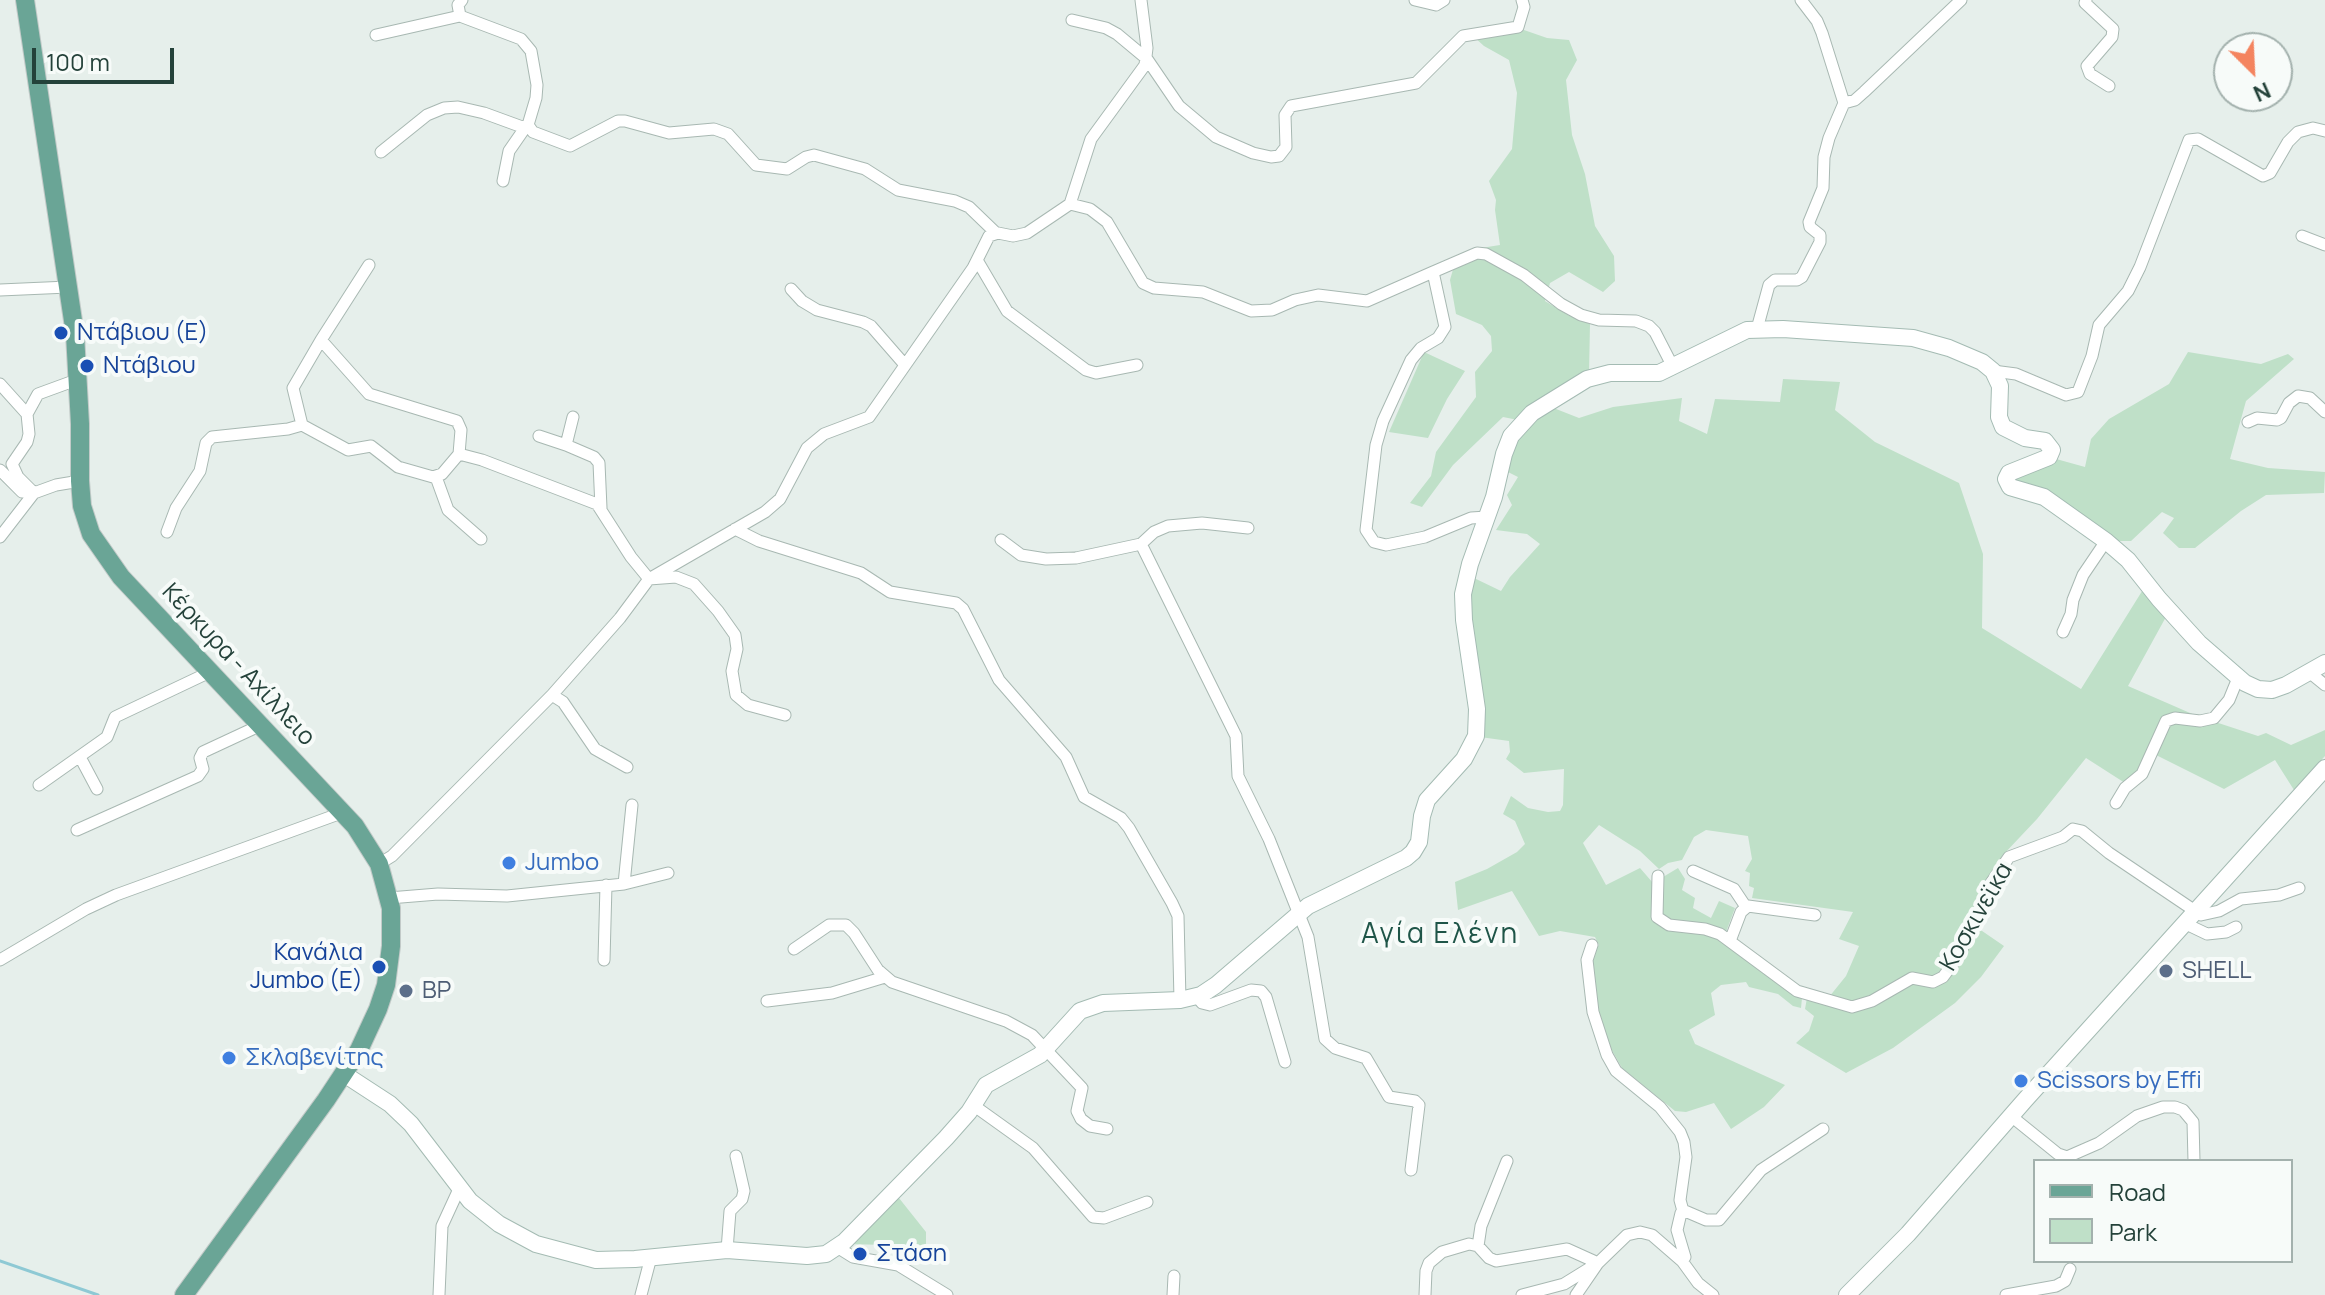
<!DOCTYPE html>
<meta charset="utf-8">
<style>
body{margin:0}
#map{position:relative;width:2325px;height:1295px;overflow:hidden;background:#e6efeb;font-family:Manrope,sans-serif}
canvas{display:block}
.legend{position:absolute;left:2033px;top:1159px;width:260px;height:104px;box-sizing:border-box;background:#f7fbf9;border:2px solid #a3b1ad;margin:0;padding:10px 14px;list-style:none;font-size:24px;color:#24423a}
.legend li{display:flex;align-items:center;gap:16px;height:40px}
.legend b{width:40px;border:2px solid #a3b1ad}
.north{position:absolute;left:2213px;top:32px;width:80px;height:80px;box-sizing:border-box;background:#f7fbf9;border:2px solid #a3b1ad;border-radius:50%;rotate:156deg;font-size:22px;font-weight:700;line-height:32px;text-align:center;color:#24423a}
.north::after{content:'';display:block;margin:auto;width:28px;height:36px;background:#f4845f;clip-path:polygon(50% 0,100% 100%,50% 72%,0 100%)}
.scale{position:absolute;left:32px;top:48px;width:142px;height:36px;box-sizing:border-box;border:4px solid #24423a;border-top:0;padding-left:10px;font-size:24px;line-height:28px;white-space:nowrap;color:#24423a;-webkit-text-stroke:6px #f7fbf9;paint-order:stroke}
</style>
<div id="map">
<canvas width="2325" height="1295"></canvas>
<ul class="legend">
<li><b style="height:10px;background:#6aa596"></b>Road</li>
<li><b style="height:22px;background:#bfe0c8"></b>Park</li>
</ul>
<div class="north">N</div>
<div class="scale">100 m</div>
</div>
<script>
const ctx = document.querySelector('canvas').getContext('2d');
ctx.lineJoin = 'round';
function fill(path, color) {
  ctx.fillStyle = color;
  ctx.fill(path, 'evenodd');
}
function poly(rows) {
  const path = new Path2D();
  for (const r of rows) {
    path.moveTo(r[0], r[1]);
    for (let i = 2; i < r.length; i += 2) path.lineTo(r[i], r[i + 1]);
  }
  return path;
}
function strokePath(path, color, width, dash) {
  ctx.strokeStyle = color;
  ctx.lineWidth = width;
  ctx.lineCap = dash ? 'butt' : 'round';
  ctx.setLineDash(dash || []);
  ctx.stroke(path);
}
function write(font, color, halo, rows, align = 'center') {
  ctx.font = font + ' Manrope,sans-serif';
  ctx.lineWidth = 8;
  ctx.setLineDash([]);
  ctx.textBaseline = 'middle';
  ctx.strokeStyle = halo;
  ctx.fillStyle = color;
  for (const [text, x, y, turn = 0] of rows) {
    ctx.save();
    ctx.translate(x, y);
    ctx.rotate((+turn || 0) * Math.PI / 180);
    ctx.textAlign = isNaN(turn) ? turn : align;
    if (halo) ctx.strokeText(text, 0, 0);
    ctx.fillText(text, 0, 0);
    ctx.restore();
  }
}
const green = poly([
 [1524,30,1547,38,1569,40,1577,60,1566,80,1572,135,1585,174,1595,226,1614,256,1615,281,1603,292,1569,272,1550,283,1545,301,1568,315,1590,324,1589,374,1518,420,1503,417,1453,465,1422,507,1410,503,1431,476,1436,452,1476,397,1475,372,1492,351,1491,336,1482,325,1456,314,1450,280,1454,266,1481,248,1500,245,1495,210,1496,200,1489,181,1512,149,1517,93,1509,60,1484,46,1473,36],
 [1424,352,1465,371,1447,399,1428,438,1389,432],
 [2188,352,2261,364,2288,354,2294,359,2246,401,2230,459,2268,468,2325,472,2324,493,2266,495,2241,511,2195,548,2179,548,2163,533,2174,518,2162,512,2131,541,2106,541,2007,476,2049,457,2085,467,2091,439,2109,419,2169,384],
 [1783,379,1840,382,1835,410,1875,442,1959,483,1983,554,1982,628,2081,689,2144,588,2167,615,2128,686,2197,716,2258,736,2266,733,2291,745,2325,730,2325,756,2294,790,2275,760,2224,789,2148,751,2139,773,2125,783,2086,758,2037,819,2003,855,1969,922,2004,946,1981,977,1955,1003,1893,1048,1846,1073,1796,1043,1809,1031,1814,1016,1805,1009,1807,998,1825,1002,1846,976,1859,946,1839,939,1853,912,1752,898,1754,888,1749,886,1750,873,1745,871,1752,859,1748,836,1706,830,1694,837,1682,860,1668,863,1659,869,1640,851,1599,825,1583,843,1606,885,1640,868,1653,883,1678,868,1685,879,1682,890,1695,898,1693,908,1711,918,1719,901,1735,908,1723,940,1802,998,1801,1008,1793,1006,1778,994,1749,987,1746,982,1721,985,1711,993,1715,1015,1689,1030,1695,1044,1785,1085,1764,1107,1731,1129,1714,1103,1686,1112,1675,1111,1622,1068,1602,1033,1590,954,1599,945,1595,937,1560,931,1539,936,1512,891,1458,910,1455,882,1487,869,1517,852,1525,844,1515,821,1503,814,1511,796,1528,808,1548,812,1560,811,1563,805,1564,769,1524,773,1506,759,1510,752,1509,741,1480,737,1470,597,1474,578,1501,591,1510,577,1540,544,1527,534,1496,530,1512,505,1507,495,1518,477,1506,471,1518,434,1551,407,1579,418,1613,407,1682,398,1679,421,1707,434,1715,399,1780,402],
 [895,1193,926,1232,926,1246,848,1244]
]);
const stream = poly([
 [0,1261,98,1295]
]);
const street = poly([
 [462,0,458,5,460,16,521,39,531,51,537,85,536,98,528,125,533,132,570,146,618,121,625,121,669,133,714,129,728,134,756,165,787,169,806,157,814,155,865,169,898,190,955,201,969,207,996,233],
 [1415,0,1436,5,1444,0],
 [2086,0,2085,3,2113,29,2112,37,2087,66,2090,74,2109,86],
 [1072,20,1106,28,1117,34,1147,59,1179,106,1216,137,1253,153,1271,157,1279,156,1286,147,1285,115,1291,106,1416,83,1463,36,1518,27,1524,7,1522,0],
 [376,35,460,16],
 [1844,103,1855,100,1864,92,1961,0],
 [381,152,427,115,444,108,458,107,484,113,525,128],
 [503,181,509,151,527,125],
 [1070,204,1090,209,1107,222,1143,283,1154,288,1203,292,1251,311,1272,310,1295,300,1318,295,1367,301,1433,272,1445,327,1438,338,1421,348,1411,360,1383,421,1376,445,1366,530,1374,542,1386,545,1425,537,1471,518,1487,517],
 [2302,236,2325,245],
 [977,260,1007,311,1086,370,1096,373,1137,365],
 [1433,272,1477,253,1486,254,1524,275,1561,304,1581,315,1599,320,1636,321,1649,326,1655,332,1673,367],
 [791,289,802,301,817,310,863,322,871,326,905,365],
 [0,290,68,287],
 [1757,329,1769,285,1775,280,1797,280,1802,277,1820,242,1820,235,1810,227,1809,222,1823,188,1824,157,1829,138,1844,103,1822,33,1817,21,1801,0],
 [321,340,369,265],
 [1993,371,2016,374,2066,395,2078,392,2092,356,2099,325,2128,291,2140,267,2189,140,2198,139,2263,176,2270,173,2288,142,2298,132,2313,128,2325,131],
 [0,384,27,414,29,434,27,442,12,464,18,477,34,493],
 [27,414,38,394,79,379],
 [573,417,566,445,594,457,599,463,601,508],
 [2248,422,2257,418,2277,420,2281,418,2289,403,2298,396,2310,398,2325,412],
 [302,425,293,388,321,340,369,394,457,421,461,430,459,454],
 [539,436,566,445],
 [0,470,22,492],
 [436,477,448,510,481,539],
 [1248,528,1202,523,1168,526,1154,532,1141,544,1236,736,1238,776,1269,839,1308,937,1325,1039,1335,1048,1366,1058,1389,1097,1415,1101,1419,1105,1411,1170],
 [735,529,759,541,861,573,890,592,956,603,963,609,999,680,1066,757,1084,797,1121,818,1129,828,1172,903,1178,916,1180,1000],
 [167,532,176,508,200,471,206,443,212,437,288,429,302,425,348,450,371,446,398,467,433,477,442,474,459,454,482,460,597,504,631,557,649,579,676,577,694,584,718,611,735,635,737,649,732,671,736,695,748,705,785,715],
 [0,537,34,493,56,485,80,481],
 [1001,540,1021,555,1046,559,1076,558,1141,544],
 [2063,632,2071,614,2073,600,2083,575,2106,541],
 [2309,672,2325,685],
 [552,695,563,702,595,749,627,767],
 [80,757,97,789],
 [39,785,107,737,115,717,212,671],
 [2116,803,2125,788,2142,774,2166,721,2175,718,2200,721,2214,718,2229,700,2238,678],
 [77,830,198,776,203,769,200,758,203,752,261,725],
 [379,864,392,856,552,695,620,618,649,579,765,512,780,499,807,448,824,434,869,417,973,268,989,236,998,233,1013,236,1027,233,1070,204,1091,139,1145,65,1147,48,1141,0],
 [1693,871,1734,889,1746,907],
 [1658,876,1657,917,1669,925,1705,929,1720,934,1797,991,1852,1007,1872,1001,1912,978,1933,982,1943,977,1960,954,1991,883,2009,857,2063,837,2073,829,2082,831,2109,853,2201,915,2219,911,2241,899,2279,895,2299,888],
 [624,884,632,805],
 [389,898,438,894,507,896,624,884,668,873],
 [2184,923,2207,934,2226,932,2236,927],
 [1730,941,1741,912,1748,906,1815,915],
 [1592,945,1587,960,1593,1012,1607,1055,1616,1071,1660,1107,1680,1132,1684,1142,1686,1157,1680,1200,1683,1211],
 [794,949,829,925,846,925,854,933,878,970,892,982,1006,1021,1032,1035,1082,1088,1077,1111,1081,1119,1090,1126,1107,1129],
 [0,960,86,909,116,895,344,812],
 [604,960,606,885],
 [1197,997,1202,1003,1210,1005,1251,990,1261,991,1266,997,1285,1062],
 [767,1001,832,993,885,977],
 [973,1105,1033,1148,1093,1217,1104,1218,1147,1202],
 [2011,1116,2058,1154,2067,1157,2099,1143,2137,1116,2163,1107,2175,1107,2183,1110,2193,1122,2194,1161],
 [1478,1246,1481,1226,1507,1161],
 [837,1247,853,1257,898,1265,947,1295],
 [727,1250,730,1211,742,1199,744,1191,736,1156],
 [1682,1261,1698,1283,1713,1295],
 [439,1295,442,1226,459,1189],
 [641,1295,651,1257],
 [1173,1295,1174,1276],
 [1425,1295,1426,1271,1429,1263,1442,1252,1469,1244,1478,1246,1489,1258,1496,1261,1567,1249,1598,1263,1627,1235,1640,1232,1652,1235,1682,1261,1685,1257,1677,1230,1681,1213,1685,1211,1706,1220,1719,1220,1761,1170,1823,1129],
 [1522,1295,1564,1284,1598,1263],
 [1576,1295,1598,1263],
 [2006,1295,2056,1286,2065,1281,2070,1269]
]);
const secondary = poly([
 [344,1074,390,1104,411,1124,470,1201,499,1224,536,1244,596,1260,635,1259,727,1250,807,1256,826,1254,844,1242,946,1138,969,1112,986,1085,1040,1055,1080,1011,1103,1003,1180,1000,1201,995,1216,985,1308,906,1406,858,1413,852,1419,842,1422,816,1427,800,1464,759,1476,736,1477,709,1464,620,1463,594,1470,564,1494,497,1504,454,1511,436,1532,413,1587,379,1610,373,1659,373,1747,330,1783,329,1913,338,1949,348,1982,362,1993,371,2000,386,1999,417,2003,427,2025,438,2045,441,2052,450,2049,457,2009,473,2006,479,2010,487,2044,497,2106,541,2128,560,2159,599,2199,643,2245,683,2258,689,2272,690,2286,685,2325,663],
 [1847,1295,1908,1234,2025,1100,2325,768]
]);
const primary = poly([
 [25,0,75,334,80,424,80,481,82,506,91,534,121,577,355,826,379,864,391,908,391,946,386,985,378,1009,359,1050,326,1100,184,1295]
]);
const markers = [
 [61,333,8,"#1a4fb4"],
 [87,366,8,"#1a4fb4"],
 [509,863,8,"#3f7fe0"],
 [379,967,8,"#1a4fb4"],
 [2166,971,8,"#5c6f8a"],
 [406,991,8,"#5c6f8a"],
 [229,1058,8,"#3f7fe0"],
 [2021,1081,8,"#3f7fe0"],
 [860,1254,8,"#1a4fb4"]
];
const transitNames = [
 ["Ντάβιου (E)",77,333],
 ["Ντάβιου",103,366],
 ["Κανάλια",363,953,"right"],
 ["Jumbo (E)",363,981,"right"],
 ["Στάση",876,1254]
];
const streetNames = [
 ["Κέρκυρα - Αχίλλειο",238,665,47],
 ["Κοσκινεϊκα",1977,917,-60]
];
const shopNames = [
 ["Jumbo",525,863],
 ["Σκλαβενίτης",245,1058],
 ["Scissors by Effi",2037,1081]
];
const serviceNames = [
 ["SHELL",2182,971],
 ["BP",422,991]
];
const quarterNames = [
 ["Αγία Ελένη",1440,935]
];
fill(green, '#bfe0c8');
strokePath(stream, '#8ec9d4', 3);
strokePath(street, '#a8b8b2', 13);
strokePath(secondary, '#a4bbb3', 18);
strokePath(primary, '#c2cac8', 20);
strokePath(street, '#fff', 11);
strokePath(secondary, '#fff', 16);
strokePath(primary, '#6aa596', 18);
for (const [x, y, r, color] of markers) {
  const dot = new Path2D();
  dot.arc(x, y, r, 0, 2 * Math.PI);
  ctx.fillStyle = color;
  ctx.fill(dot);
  strokePath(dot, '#f7fbf9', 3);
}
write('24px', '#164399', '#f7fbf9', transitNames, 'left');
write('24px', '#24423a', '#f7fbf9', streetNames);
write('24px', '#366cbe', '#f7fbf9', shopNames, 'left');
write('24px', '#4e5e75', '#f7fbf9', serviceNames, 'left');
ctx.letterSpacing = '2px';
write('28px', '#1f5548', '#f7fbf9', quarterNames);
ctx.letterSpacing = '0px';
</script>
